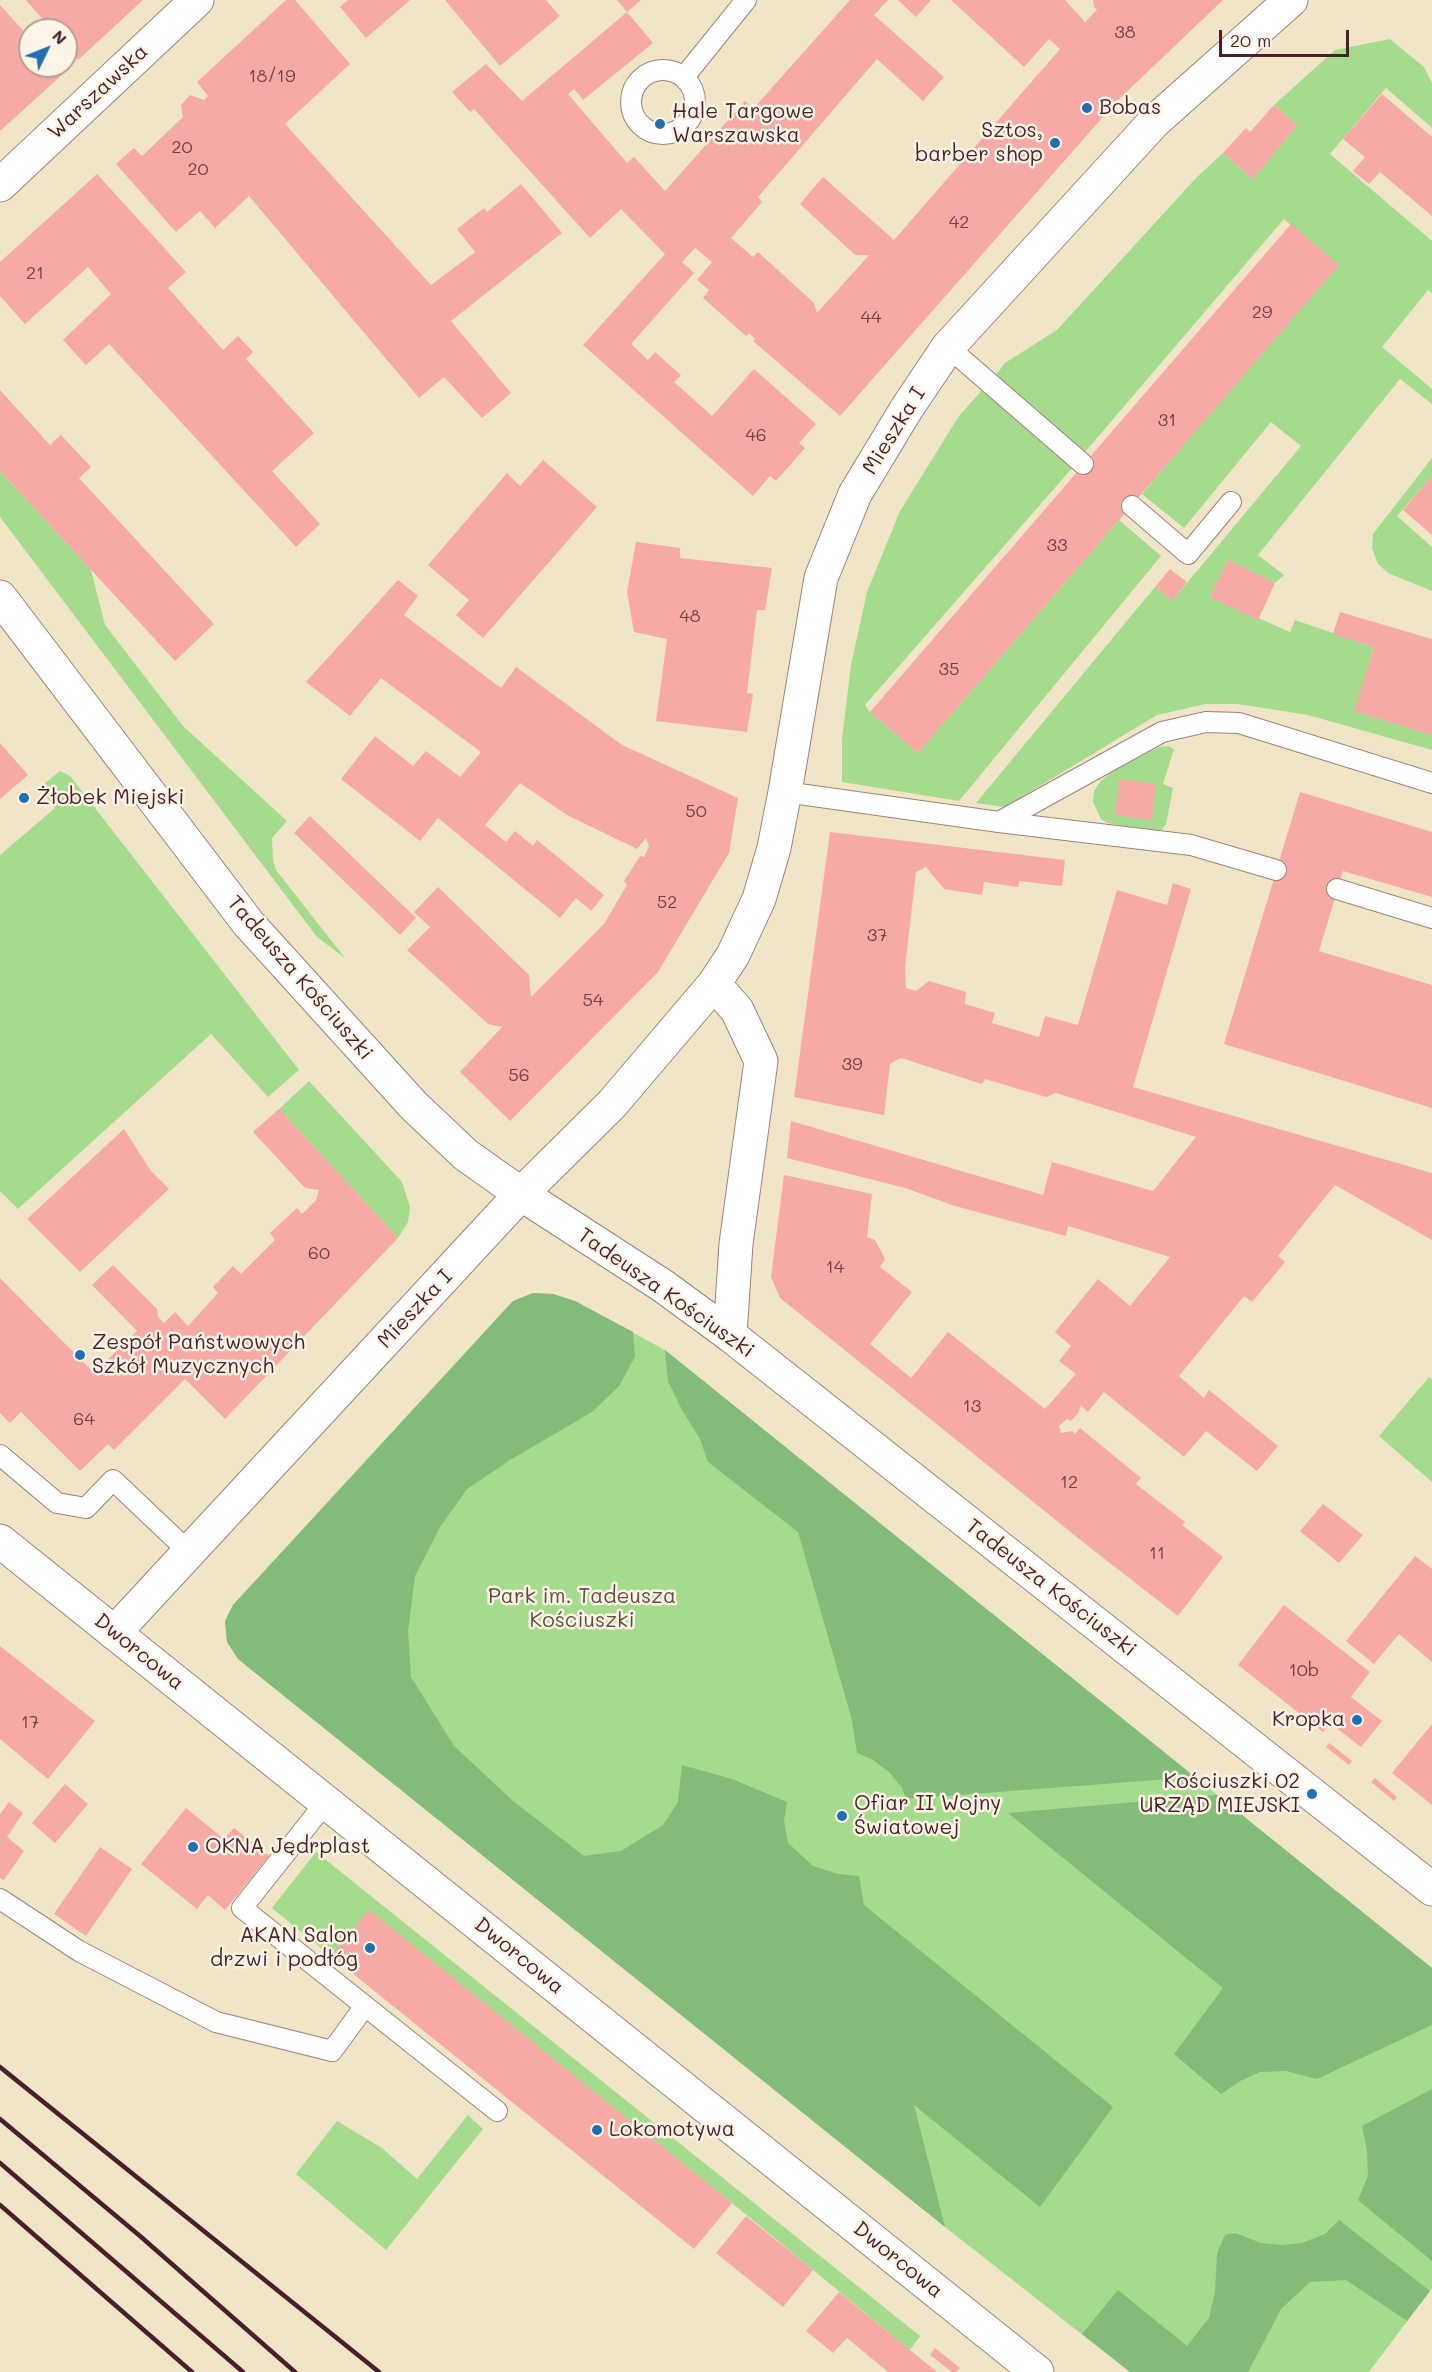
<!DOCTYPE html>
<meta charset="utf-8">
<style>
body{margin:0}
#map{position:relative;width:1432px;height:2372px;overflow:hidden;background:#f1e5c8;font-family:Mali,sans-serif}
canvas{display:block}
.north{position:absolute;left:18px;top:18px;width:60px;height:60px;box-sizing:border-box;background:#fcf5e5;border:2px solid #b59f9b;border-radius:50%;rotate:47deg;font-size:16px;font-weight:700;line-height:24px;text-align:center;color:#4a1f2b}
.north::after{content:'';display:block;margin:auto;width:21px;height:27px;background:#1f6fb2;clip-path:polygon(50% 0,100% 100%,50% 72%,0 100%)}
.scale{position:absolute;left:1219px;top:30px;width:130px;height:27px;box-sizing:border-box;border:3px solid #4a1f2b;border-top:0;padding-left:8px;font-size:18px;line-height:21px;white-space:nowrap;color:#4a1f2b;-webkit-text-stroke:4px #fcf5e5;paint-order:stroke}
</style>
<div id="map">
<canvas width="1432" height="2372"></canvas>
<div class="north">N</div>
<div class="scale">20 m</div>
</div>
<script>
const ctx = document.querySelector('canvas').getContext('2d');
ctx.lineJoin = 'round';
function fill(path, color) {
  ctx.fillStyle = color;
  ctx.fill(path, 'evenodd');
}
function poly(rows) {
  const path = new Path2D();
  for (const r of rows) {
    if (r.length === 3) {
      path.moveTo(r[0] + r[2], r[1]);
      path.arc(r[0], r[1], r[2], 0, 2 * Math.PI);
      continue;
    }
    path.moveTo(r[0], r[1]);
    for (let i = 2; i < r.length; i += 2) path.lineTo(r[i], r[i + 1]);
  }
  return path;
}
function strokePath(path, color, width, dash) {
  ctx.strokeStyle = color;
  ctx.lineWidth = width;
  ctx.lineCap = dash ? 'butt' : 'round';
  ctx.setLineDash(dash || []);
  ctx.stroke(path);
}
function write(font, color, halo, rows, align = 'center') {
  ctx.font = font + ' Mali,sans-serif';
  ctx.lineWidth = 5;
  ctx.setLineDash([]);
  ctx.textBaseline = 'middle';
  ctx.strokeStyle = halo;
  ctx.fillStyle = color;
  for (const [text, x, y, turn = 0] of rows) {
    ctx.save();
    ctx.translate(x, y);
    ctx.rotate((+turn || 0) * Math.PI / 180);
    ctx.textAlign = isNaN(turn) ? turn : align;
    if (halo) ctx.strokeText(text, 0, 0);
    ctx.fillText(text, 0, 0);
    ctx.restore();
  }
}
const green = poly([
 [1390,39,1424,67,1432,83,1432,128,1386,88,1330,154,1432,241,1432,293,1428,290,1382,347,1432,389,1432,404,1400,379,1258,555,1284,575,1275,583,1228,560,1210,597,1290,632,1295,620,1374,647,1355,711,1432,735,1432,750,1308,715,1238,704,1206,704,1157,715,1005,807,976,803,1155,587,1172,601,1301,446,1271,422,1184,528,1142,494,1336,264,1284,219,1085,452,995,376,1005,363,1057,330,1197,177,1223,153,1253,179,1297,126,1274,105,1335,50],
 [983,389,1073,467,865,705,870,712,918,753,1119,520,1161,556,959,801,842,782,842,739,851,665,867,592,900,511,959,416],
 [1432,458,1432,476,1397,516,1432,547,1432,591,1388,573,1378,564,1372,548,1373,534],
 [0,471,91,570,105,625,183,726,287,821,272,838,273,860,276,870,345,958,317,937,0,517],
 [1168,746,1174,749,1163,784,1173,788,1166,824,1162,830,1156,832,1108,823,1101,819,1093,802,1094,791,1100,782,1113,771,1159,747],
 [60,771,70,776,299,1070,268,1097,211,1034,18,1209,0,1191,0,855,55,808,39,788],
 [309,1081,402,1182,410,1207,408,1222,398,1238,279,1109],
 [533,1293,553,1294,575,1301,665,1350,1432,1968,1432,2288,1369,2372,1130,2372,945,2227,238,1659,227,1642,225,1621,233,1605,513,1301],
 [1429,1377,1432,1379,1432,1482,1379,1436],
 [316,1852,920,2336,910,2350,732,2203,369,1911,331,1956,272,1908],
 [468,2115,483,2129,386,2250,296,2174,337,2121,382,2148,417,2179]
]);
const forest = poly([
 [533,1293,553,1294,575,1301,633,1332,635,1357,619,1386,592,1412,510,1460,467,1489,440,1527,415,1576,408,1631,411,1677,454,1746,513,1801,584,1856,621,1851,663,1825,678,1802,682,1765,732,1779,787,1802,784,1821,788,1843,813,1866,838,1874,859,1876,864,1905,1113,2107,1040,2207,914,2105,945,2227,238,1659,227,1642,225,1621,233,1605,513,1301],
 [665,1350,1195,1777,906,1799,902,1788,890,1773,872,1759,857,1753,852,1720,798,1532,708,1462,700,1439,682,1410,668,1381],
 [1217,1795,1432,1968,1432,2025,1317,2079,1286,2071,1260,2072,1240,2081,1221,2094,1174,2054,1223,1988,1008,1813],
 [1432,2089,1432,2261,1358,2200,1368,2176,1367,2151,1362,2126],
 [1339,2220,1430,2291,1407,2321,1346,2280,1310,2282,1281,2309,1248,2372,1130,2372,1082,2334,1118,2290,1187,2346,1209,2318,1215,2292,1217,2253,1225,2235,1235,2233,1261,2243,1282,2245,1302,2243,1325,2234]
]);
const building = poly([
 [26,0,143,0,78,60,66,46,66,30,52,30],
 [286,0,295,0,350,64,285,124,431,285,475,252,457,229,484,208,487,212,521,184,562,233,451,321,511,393,482,418,444,377,419,398,249,196,215,228,200,211,176,232,116,164,134,148,142,156,183,117,181,105,190,95,204,100,208,96,197,82],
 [348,0,410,0,366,38,340,7],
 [445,0,546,0,560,16,500,66],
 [617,0,641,0,627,12],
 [850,0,888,0,874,15,944,77,923,101,877,59,758,197,762,202,731,238,753,257,758,252,814,303,817,313,869,255,855,255,800,204,823,177,894,240,1060,49,1049,39,1024,67,951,0,1065,0,1085,22,1097,10,1094,7,1093,0,1223,0,1117,101,840,416,753,341,755,339,749,333,746,336,703,298,709,290,697,280,712,262,695,248,682,262,694,273,631,344,648,360,655,352,681,375,674,382,712,416,754,369,816,424,799,443,805,448,776,481,770,476,753,496,583,345,665,254,621,209,590,238,474,109,470,112,452,92,486,64,522,101,627,12,653,43,583,100,574,89,568,94,627,163,634,157,665,191,745,101,753,109],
 [898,0,931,0,916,17],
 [0,5,30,38,30,66,55,66,63,74,0,131],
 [1382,94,1432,137,1432,216,1380,172,1369,184,1353,171,1365,157,1343,139],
 [1274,105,1297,126,1253,179,1223,153,1246,128,1250,132],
 [97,174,186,272,168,288,223,350,238,336,253,352,246,359,314,433,272,471,320,524,296,547,109,344,86,365,63,340,111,294,88,267,25,324,0,296,0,262],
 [1291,224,1339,265,918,753,870,712],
 [0,390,50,445,61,435,91,467,79,478,214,624,175,661,0,471],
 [543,460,597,507,483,638,456,615,469,600,428,565,507,473,520,486],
 [1432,476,1432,535,1403,510],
 [636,542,680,548,680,558,772,568,765,610,757,610,747,693,753,694,747,732,656,721,667,639,634,632,627,592],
 [1228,560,1275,583,1258,620,1210,597],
 [1170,569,1187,582,1172,601,1155,587],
 [398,580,418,596,404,615,501,688,516,667,622,745,738,798,729,853,658,972,510,1121,460,1072,502,1027,488,1024,407,950,430,927,414,912,438,887,529,975,531,997,604,924,627,885,624,881,640,856,644,857,649,846,646,838,637,849,567,815,520,783,485,825,506,842,515,831,533,846,537,840,604,895,591,911,576,898,560,918,438,818,420,841,341,779,375,736,413,766,426,751,460,777,481,752,381,678,350,716,306,682],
 [1340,612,1432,639,1432,735,1354,711,1374,647,1333,634],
 [0,743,28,775,0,799],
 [1120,779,1156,784,1152,820,1115,815],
 [1300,792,1432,832,1432,897,1343,871,1319,951,1432,985,1432,1108,1224,1044],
 [310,816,416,918,400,935,294,833],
 [830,832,1065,860,1062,886,1019,881,1018,887,984,882,982,895,944,889,926,867,916,872,905,967,906,988,916,991,929,981,966,992,965,1004,995,1013,992,1023,1039,1037,1045,1016,1078,1025,1117,890,1167,905,1173,883,1191,889,1133,1087,1432,1173,1432,1240,1335,1185,1278,1256,1285,1262,1252,1302,1244,1296,1179,1376,1204,1398,1209,1390,1278,1446,1257,1471,1206,1431,1184,1457,1104,1392,1088,1412,1081,1405,1079,1412,1071,1421,1067,1419,1059,1426,1061,1433,1072,1431,1075,1434,1080,1428,1141,1478,1136,1484,1185,1522,1182,1525,1223,1557,1178,1616,1088,1546,780,1298,771,1277,784,1175,872,1194,867,1237,875,1240,885,1259,880,1267,912,1292,870,1344,911,1378,948,1332,1045,1409,1076,1374,1059,1361,1071,1346,1055,1332,1098,1279,1130,1306,1170,1257,1068,1226,1066,1236,955,1206,905,1188,787,1158,791,1121,1043,1195,1052,1162,1153,1191,1196,1137,1056,1093,1046,1097,985,1079,982,1084,901,1058,890,1064,884,1115,794,1097],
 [279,1109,398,1238,225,1419,185,1379,114,1450,108,1444,80,1471,21,1412,10,1423,0,1413,0,1278,94,1373,137,1331,92,1285,113,1265,157,1309,158,1317,164,1323,175,1312,188,1326,218,1293,213,1287,233,1266,241,1274,275,1240,270,1233,297,1208,302,1214,316,1200,319,1190,305,1188,253,1132],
 [124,1129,151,1171,169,1189,80,1272,27,1219],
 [1323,1504,1363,1535,1339,1563,1300,1531],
 [1415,1556,1432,1569,1432,1662,1399,1634,1374,1664,1346,1641],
 [1284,1605,1370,1672,1351,1697,1382,1721,1361,1747,1330,1723,1323,1732,1238,1665],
 [0,1646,95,1721,48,1779,0,1739],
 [1432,1724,1432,1805,1392,1773],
 [1329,1743,1352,1761,1349,1765,1326,1747],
 [1375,1778,1397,1797,1394,1801,1371,1782],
 [65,1784,88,1804,55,1843,32,1823],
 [9,1802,23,1813,7,1837,24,1851,4,1880,0,1878,0,1814],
 [186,1808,224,1839,234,1828,269,1856,225,1910,208,1895,197,1909,141,1864],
 [100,1847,132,1869,86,1936,54,1914],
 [369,1910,732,2203,694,2249,331,1956],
 [746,2216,813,2270,783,2307,716,2253],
 [839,2292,910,2350,937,2372,888,2372,847,2338,833,2353,806,2331],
 [935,2348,960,2368,956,2372,952,2372,930,2355]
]);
const service = poly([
 [663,102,32],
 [684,77,746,0],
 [948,347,1083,464],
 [1132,506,1188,554,1231,502],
 [785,792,999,822,1162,732,1206,722,1239,723,1432,783],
 [999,822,1191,845,1276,870],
 [1337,889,1432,918],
 [0,1455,57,1503,86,1508,113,1480,189,1552],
 [326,1802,242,1908,497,2111],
 [0,1899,79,1951,216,2022,332,2051,365,2006]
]);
const minor = poly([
 [0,185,197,0],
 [714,984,737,1010,761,1061,736,1244,730,1335],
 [114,1633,521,1194,612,1104,714,984,733,955,759,899,774,848,785,792,821,578,855,494,907,408,948,347,1154,122,1291,0]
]);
const tertiary = poly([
 [0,597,248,923,414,1106,466,1155,521,1194,663,1286,730,1335,1432,1889],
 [0,1541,1037,2372]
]);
const rail = poly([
 [0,2067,379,2372],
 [0,2119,140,2236,295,2372],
 [0,2163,243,2372],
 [0,2205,192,2372]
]);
const markers = [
 [1087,108,6,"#1f6fb2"],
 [660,124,6,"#1f6fb2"],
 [1055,143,6,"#1f6fb2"],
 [24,798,6,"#1f6fb2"],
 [80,1355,6,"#1f6fb2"],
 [1357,1720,6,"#1f6fb2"],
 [1312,1794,6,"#1f6fb2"],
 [842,1816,6,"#1f6fb2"],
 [193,1847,6,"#1f6fb2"],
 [370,1948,6,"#1f6fb2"],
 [597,2130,6,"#1f6fb2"]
];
const numberNames = [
 ["38",1125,32],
 ["18/19",272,76],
 ["20",182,147],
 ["20",198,169],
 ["42",959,222],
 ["21",35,273],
 ["29",1262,312],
 ["44",871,317],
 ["31",1167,420],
 ["46",756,435],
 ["33",1057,545],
 ["48",690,616],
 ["35",949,669],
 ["50",696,811],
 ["52",667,902],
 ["37",877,935],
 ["54",593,1000],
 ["39",852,1064],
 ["56",519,1075],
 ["60",319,1253],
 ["14",835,1267],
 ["13",972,1406],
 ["64",84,1419],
 ["12",1069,1482],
 ["11",1157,1553],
 ["10b",1304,1670],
 ["17",30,1722]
];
const streetNames = [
 ["Warszawska",98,92,-43],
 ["Mieszka I",894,431,-58],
 ["Tadeusza Kościuszki",300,978,49],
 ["Tadeusza Kościuszki",666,1293,35],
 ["Mieszka I",415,1309,-47],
 ["Tadeusza Kościuszki",1051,1588,38],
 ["Dworcowa",139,1652,39],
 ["Dworcowa",519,1956,39],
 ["Dworcowa",898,2260,39]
];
const poiNames = [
 ["Bobas",1099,108],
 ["Hale Targowe",672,112],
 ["Warszawska",672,136],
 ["Sztos,",1043,131,"right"],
 ["barber shop",1043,155,"right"],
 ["Żłobek Miejski",36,798],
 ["Zespół Państwowych",92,1343],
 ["Szkół Muzycznych",92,1367],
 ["Kropka",1345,1720,"right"],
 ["Kościuszki 02",1300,1782,"right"],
 ["URZĄD MIEJSKI",1300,1806,"right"],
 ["Ofiar II Wojny",854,1804],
 ["Światowej",854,1828],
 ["OKNA Jędrplast",205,1847],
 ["AKAN Salon",358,1936,"right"],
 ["drzwi i podłóg",358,1960,"right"],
 ["Lokomotywa",609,2130]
];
const parkNames = [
 ["Park im. Tadeusza",582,1597],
 ["Kościuszki",582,1621]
];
fill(green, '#a4db8d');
fill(forest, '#83bb78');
fill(building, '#f7a9a5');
strokePath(service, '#9e827a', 22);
strokePath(minor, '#9e827a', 35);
strokePath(tertiary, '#9e827a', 35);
strokePath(service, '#fff', 20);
strokePath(minor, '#fff', 33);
strokePath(tertiary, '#fff', 33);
strokePath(rail, '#4a1f2b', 4.5);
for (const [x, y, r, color] of markers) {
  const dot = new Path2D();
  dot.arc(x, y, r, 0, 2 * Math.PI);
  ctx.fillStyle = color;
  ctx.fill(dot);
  strokePath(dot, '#fcf5e5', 2);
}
write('18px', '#75424a', null, numberNames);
write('21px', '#4a1f2b', '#fcf5e5', streetNames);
write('21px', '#4a1f2b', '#fcf5e5', poiNames, 'left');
write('21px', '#604e44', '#fcf5e5', parkNames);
</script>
